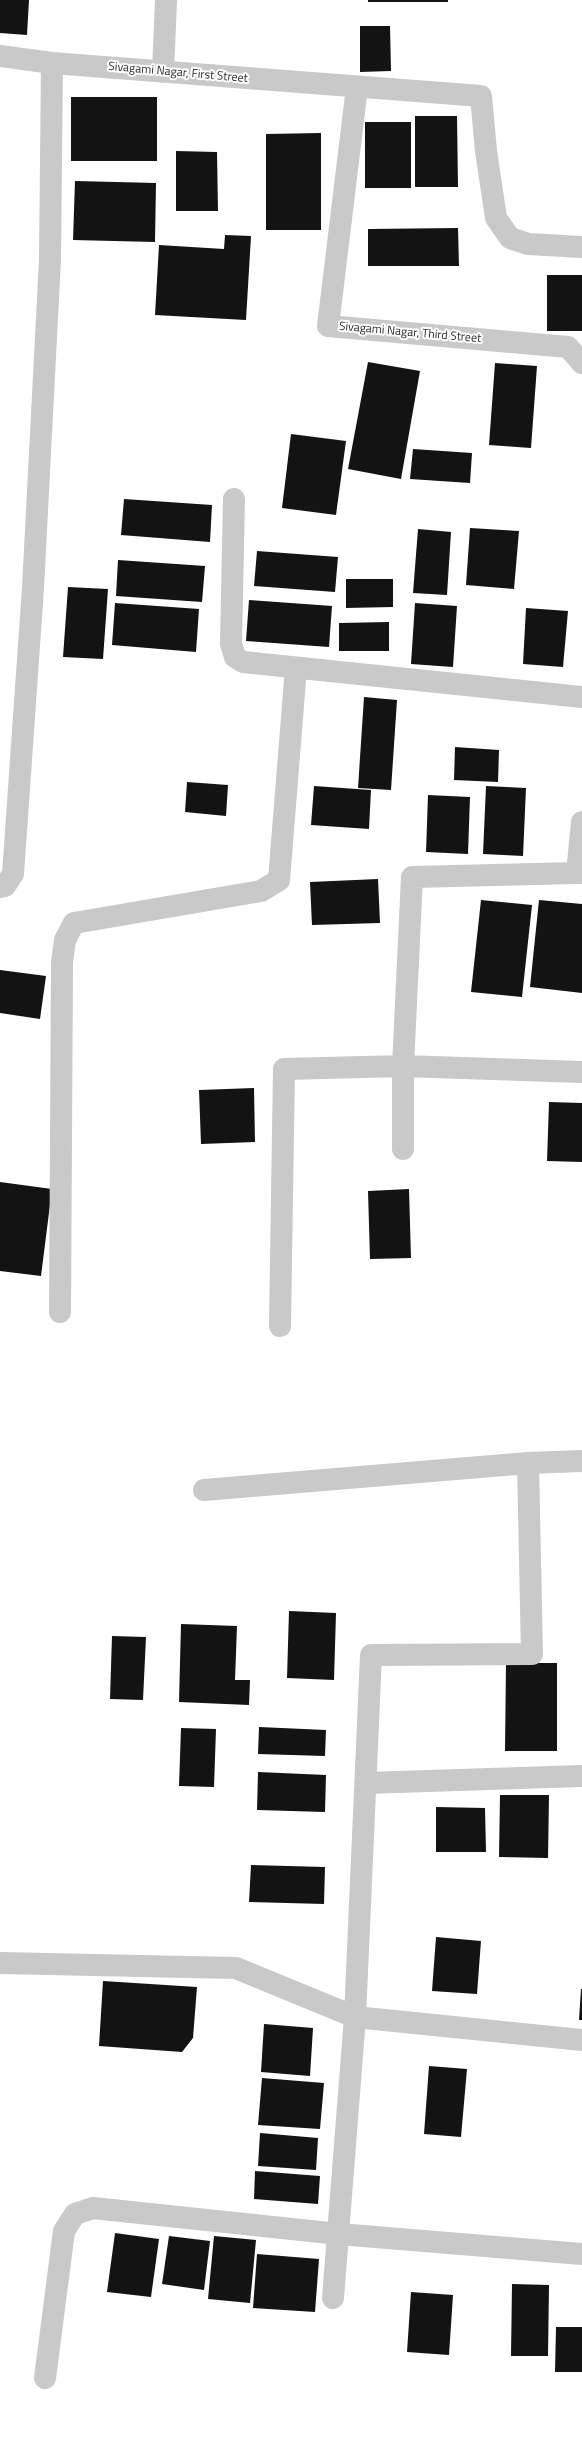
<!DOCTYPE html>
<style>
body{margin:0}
canvas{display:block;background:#fff}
</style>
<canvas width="582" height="2456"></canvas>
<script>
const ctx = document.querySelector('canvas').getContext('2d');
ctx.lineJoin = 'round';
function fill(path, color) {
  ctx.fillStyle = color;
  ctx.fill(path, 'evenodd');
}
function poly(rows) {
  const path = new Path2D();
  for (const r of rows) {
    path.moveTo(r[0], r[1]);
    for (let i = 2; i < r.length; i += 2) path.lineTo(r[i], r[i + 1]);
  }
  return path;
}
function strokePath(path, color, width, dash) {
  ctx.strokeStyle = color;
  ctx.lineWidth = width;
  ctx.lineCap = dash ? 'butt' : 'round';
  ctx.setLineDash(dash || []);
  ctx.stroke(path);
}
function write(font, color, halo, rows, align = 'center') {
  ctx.font = font + ' "Titillium Web",sans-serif';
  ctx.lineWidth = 4;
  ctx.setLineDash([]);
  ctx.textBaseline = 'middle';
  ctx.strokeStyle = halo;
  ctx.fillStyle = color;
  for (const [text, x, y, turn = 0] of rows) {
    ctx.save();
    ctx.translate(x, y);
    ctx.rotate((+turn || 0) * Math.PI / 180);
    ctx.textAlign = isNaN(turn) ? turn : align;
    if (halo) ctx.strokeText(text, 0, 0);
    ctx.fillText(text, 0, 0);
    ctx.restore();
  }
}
const building = poly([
 [0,0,29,0,27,35,0,33],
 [368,0,448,0,448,2,368,2],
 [360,26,390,26,391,71,360,72],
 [71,97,157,97,157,161,71,161],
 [415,116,457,116,458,187,415,187],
 [365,122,411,122,411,188,365,188],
 [321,133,321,230,266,230,266,134],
 [176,151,217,152,218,211,176,211],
 [75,181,156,183,155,242,73,240],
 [458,228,459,266,368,266,368,229],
 [225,235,251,236,246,320,155,315,159,245,224,249],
 [547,275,582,275,582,331,547,331],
 [368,362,420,371,401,479,348,469],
 [495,363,537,366,531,448,489,445],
 [291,434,346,441,336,515,282,508],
 [413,449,472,453,470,483,410,479],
 [124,499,212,505,210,542,121,535],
 [470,528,519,531,514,589,466,585],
 [418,529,451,532,447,595,413,593],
 [257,551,338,557,335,592,254,586],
 [118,560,205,566,202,602,116,596],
 [346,579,393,579,393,607,346,608],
 [68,587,108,589,103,659,63,657],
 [249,600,332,606,329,647,246,641],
 [115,603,199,609,196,652,112,645],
 [415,603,457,606,453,667,411,664],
 [526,608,568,611,563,667,523,664],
 [389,622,389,651,339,651,339,623],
 [364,697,397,700,391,790,358,788],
 [455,747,499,750,498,782,454,780],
 [187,782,228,785,226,816,185,812],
 [314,786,371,790,369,829,311,825],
 [486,786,526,788,523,856,483,854],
 [428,795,470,797,468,854,426,852],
 [378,879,380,923,312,925,310,882],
 [481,900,532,905,522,997,471,992],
 [539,900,582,904,582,993,530,987],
 [0,970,46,976,40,1019,0,1013],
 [254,1088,255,1142,201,1144,199,1090],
 [549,1102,582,1103,582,1162,547,1161],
 [0,1182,52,1189,41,1276,0,1271],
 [409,1189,411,1258,370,1259,368,1191],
 [289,1611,336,1613,334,1680,287,1678],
 [181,1624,237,1626,235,1680,250,1680,249,1705,179,1702],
 [112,1636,146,1637,143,1700,110,1699],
 [506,1663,557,1663,557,1751,505,1751],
 [259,1727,326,1730,325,1756,258,1754],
 [181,1728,216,1729,214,1787,179,1786],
 [258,1772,326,1775,325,1812,257,1810],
 [500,1795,549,1795,548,1858,499,1857],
 [436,1807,485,1808,486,1852,436,1852],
 [251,1865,325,1867,324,1904,249,1902],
 [436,1937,481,1941,477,1994,432,1991],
 [103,1981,197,1987,193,2038,182,2052,99,2046],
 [581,1989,582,1989,582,2020,579,2020],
 [264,2024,313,2028,310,2076,261,2072],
 [429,2066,467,2069,461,2137,424,2134],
 [262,2078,324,2083,320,2129,258,2125],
 [260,2133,318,2138,316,2170,258,2166],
 [255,2171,320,2176,318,2204,254,2199],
 [115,2233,159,2239,151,2297,107,2292],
 [169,2236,210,2241,204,2290,162,2284],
 [214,2236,256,2240,250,2303,208,2299],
 [257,2254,319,2259,315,2312,253,2308],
 [512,2284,549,2285,548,2356,511,2356],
 [411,2292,453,2295,449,2355,407,2352],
 [556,2327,582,2327,582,2372,555,2372]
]);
const minor = poly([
 [0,56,52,63,481,96,486,151,496,218,510,238,528,244,582,247],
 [163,72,166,0],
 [357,87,328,326,568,347,582,363],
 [234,499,231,644,235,657,243,662,582,697],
 [582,822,577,873,582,873],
 [0,887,5,886,13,874,33,588,50,260,52,63],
 [403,1149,403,1066,582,1072],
 [60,1312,62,963,65,940,74,923,261,891,279,880,296,668],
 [280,1326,284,1069,403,1066,412,877,577,873],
 [204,1490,528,1463,582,1461],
 [366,1783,582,1776],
 [0,1963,236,1968,355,2017,582,2040],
 [333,2298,355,2017,371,1655,532,1654,528,1463],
 [45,2378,64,2231,75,2214,93,2208,339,2234,582,2254]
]);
const streetNames = [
 ["Sivagami Nagar, First Street",178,73,5],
 ["Sivagami Nagar, Third Street",410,333,5]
];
fill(building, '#131313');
strokePath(minor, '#c9c9c9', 22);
write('12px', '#2c2c2c', '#fff', streetNames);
</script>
